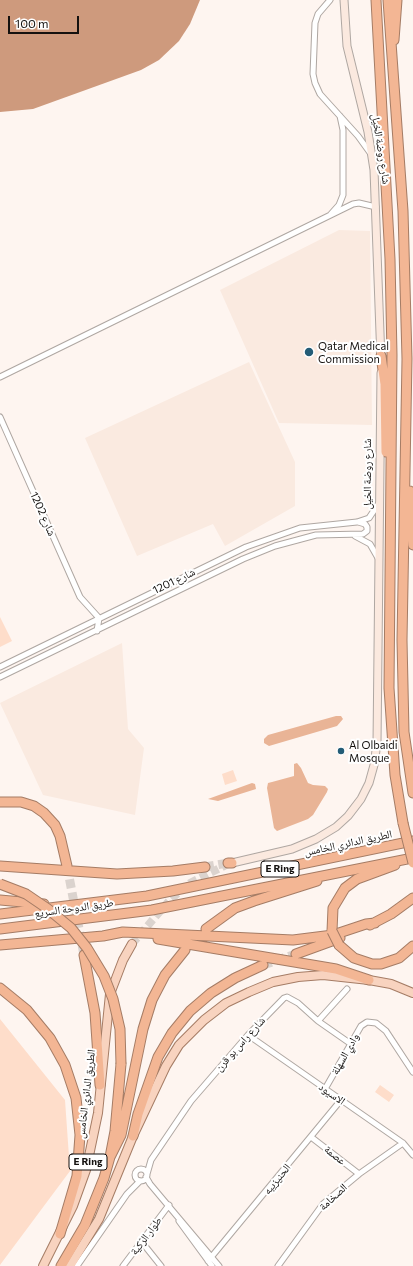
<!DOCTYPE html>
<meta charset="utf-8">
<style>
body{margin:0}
#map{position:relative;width:413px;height:1266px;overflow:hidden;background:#fef5f0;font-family:Commissioner,sans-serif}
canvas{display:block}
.scale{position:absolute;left:8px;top:16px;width:71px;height:18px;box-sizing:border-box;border:2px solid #14110f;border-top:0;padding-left:5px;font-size:12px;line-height:14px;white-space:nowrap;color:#14110f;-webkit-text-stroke:3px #fff;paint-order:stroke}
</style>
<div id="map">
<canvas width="413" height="1266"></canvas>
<div class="scale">100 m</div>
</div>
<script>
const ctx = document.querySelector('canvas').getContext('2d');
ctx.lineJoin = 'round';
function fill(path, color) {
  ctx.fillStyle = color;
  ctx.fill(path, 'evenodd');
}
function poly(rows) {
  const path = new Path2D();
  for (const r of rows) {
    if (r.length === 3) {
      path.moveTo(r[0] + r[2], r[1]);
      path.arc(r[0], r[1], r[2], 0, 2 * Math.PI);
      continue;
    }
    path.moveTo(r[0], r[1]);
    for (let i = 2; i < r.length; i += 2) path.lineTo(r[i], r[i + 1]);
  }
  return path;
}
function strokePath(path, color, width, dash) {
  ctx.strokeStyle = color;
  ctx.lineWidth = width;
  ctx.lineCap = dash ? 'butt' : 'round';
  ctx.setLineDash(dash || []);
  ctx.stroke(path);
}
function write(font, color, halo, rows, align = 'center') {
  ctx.font = font + ' Commissioner,"Noto Naskh Arabic",sans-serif';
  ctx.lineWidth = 4;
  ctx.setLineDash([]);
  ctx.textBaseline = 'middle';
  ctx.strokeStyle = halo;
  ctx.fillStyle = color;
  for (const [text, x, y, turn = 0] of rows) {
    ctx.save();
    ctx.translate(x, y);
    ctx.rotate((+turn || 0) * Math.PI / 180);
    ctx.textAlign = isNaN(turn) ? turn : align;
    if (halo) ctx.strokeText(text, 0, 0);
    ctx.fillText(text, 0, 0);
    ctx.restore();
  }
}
const built = poly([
 [339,230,370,231,372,425,279,423,220,290],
 [249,362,295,462,295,506,225,546,213,524,137,556,85,438],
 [122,643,128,729,144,748,135,815,43,795,0,703]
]);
const green = poly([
 [0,617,12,641,0,647],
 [233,770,237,781,225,785,222,774],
 [0,1019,65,1100,70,1171,0,1265],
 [380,1085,394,1095,389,1102,375,1092]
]);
const forest = poly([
 [336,716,341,716,343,719,337,726,269,746,264,743,264,739,268,735],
 [297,763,301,768,308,783,313,785,325,786,328,789,327,792,313,815,308,819,277,831,274,828,267,788,268,783,272,782,294,776,294,764],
 [252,783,255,784,256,789,218,801,208,799]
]);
const water = poly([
 [0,0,200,0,190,24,179,41,159,60,141,70,33,109,0,112]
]);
const primaryTunnel = poly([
 [132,944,168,902,180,891,190,883,228,864]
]);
const highwayTunnel = poly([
 [67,866,84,955],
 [205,867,228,863],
 [263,965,296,954]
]);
const street = poly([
 [330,0,318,14,315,23,313,74,315,83,320,94,358,136,371,154],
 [331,214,339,205,343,195,343,130,340,116],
 [0,377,353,204,359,203,376,207],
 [0,417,80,597,99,618,97,631],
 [355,536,370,544,378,558],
 [0,667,246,547,300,528,357,522,369,518,379,503],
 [0,677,243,559,275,546,316,535,363,534,367,531,367,527,365,524,358,522],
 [318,1021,347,989],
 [248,1035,403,1143,413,1155],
 [325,1089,361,1026,367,1022,376,1023,386,1031,413,1072],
 [311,1137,359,1174],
 [141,1175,6],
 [147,1174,151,1160,191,1101,248,1035,284,998,287,997,298,1003,318,1021,351,1044],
 [146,1177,150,1184,219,1266],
 [179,1221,212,1266],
 [141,1241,161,1266],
 [208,1261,341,1100],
 [77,1266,127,1194,140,1181],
 [123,1266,169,1205],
 [278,1266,323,1204,359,1174,403,1143]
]);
const secondary = poly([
 [344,0,347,46,368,132,374,170,381,360],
 [232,863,292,849,316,839,336,827,348,816,361,799,369,783,374,765,377,743,381,373]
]);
const primary = poly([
 [43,1266,73,1206,86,1170,98,1113,110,994,123,960,132,944],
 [70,1266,99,1219,133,1136,166,1066,179,1045,204,1020,226,1003,249,992,273,982,298,977,323,975,369,980,391,984,413,993]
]);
const highway = poly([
 [376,0,390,259,392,355,389,688,395,775,403,823],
 [388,0,403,211,407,359,402,640,404,732,413,793],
 [394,40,397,0],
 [381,356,385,384,386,452],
 [410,491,413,545],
 [0,802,21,802,34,806,44,813,55,825,60,836,67,866],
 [228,863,232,863],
 [0,866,117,874,173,871,205,867],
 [0,900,44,904],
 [0,914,147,896,413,841],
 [370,925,391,914,413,898],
 [0,929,152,910,413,858],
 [206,929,235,908,254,901,317,881],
 [332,931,333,908,345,888,357,879,395,865],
 [158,939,336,969,369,980],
 [0,945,103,936,123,932,293,940,333,935,366,924,375,923],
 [339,945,354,958,372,964,381,964,399,958,413,946],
 [296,954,340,938],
 [84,955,95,1013,100,1085],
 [0,988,27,1010,50,1038,65,1065,76,1098,80,1135,77,1176,60,1234],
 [133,1136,138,1114,158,1057,172,1033,190,1011,211,993,235,978,263,965],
 [110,1157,121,1135,143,1029,152,1000,165,975,185,950],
 [61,1266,85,1225,104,1178,110,1157,115,1131,121,1064]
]);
const highwayBridge = poly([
 [403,823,413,863],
 [0,884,26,894,48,909,71,928,87,948,104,976,113,999,120,1029,121,1064],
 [332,931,339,945]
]);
const markers = [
 [309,352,5,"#235c76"],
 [341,751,4,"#235c76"]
];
const shields = [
 [280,869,38],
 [88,1162,38]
];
const shieldNames = [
 ["E Ring",280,869],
 ["E Ring",88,1162]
];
const streetNames = [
 ["شارع روضة الخيل",381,149,81],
 ["شارع روضة الخيل",367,474,-90],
 ["شارع 1202",43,514,66],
 ["شارع 1201",174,581,-26],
 ["الطريق الدائري الخامس",348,843,-12],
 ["طريق الدوحة السريع",74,908,-8],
 ["شارع راس بو قرن",240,1044,-48],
 ["وادي السهلة",345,1054,-61],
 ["الطريق الدائري الخامس",86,1094,-83],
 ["الاسيود",332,1094,35],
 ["عصمة",335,1155,38],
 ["الحنيزيبه",277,1179,-51],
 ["الصخامة",333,1197,-43],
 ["طوار الرّكية",146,1236,-53]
];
const poiNames = [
 ["Qatar Medical",318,346],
 ["Commission",318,359],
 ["Al Olbaidi",349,745],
 ["Mosque",349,758]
];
fill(built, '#faeae0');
fill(green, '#feddca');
fill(forest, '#e9b496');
fill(water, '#ce9a7d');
strokePath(primaryTunnel, '#dbd3ce', 8, [8, 4]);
strokePath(highwayTunnel, '#dbd3ce', 9, [9, 4.5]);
strokePath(street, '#afa7a2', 7);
strokePath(secondary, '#afa7a2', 9);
strokePath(primary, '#a57c65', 10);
strokePath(highway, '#a57c65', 11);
strokePath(street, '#fff', 5);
strokePath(secondary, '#fbe9df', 7);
strokePath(primary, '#f8d3bf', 8);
strokePath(highway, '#f3b694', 9);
strokePath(highwayBridge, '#a57c65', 11, []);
strokePath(highwayBridge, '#f3b694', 9);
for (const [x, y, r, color] of markers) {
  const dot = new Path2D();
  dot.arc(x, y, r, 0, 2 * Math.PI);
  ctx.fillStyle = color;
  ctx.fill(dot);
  strokePath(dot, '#fff', 1.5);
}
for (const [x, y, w] of shields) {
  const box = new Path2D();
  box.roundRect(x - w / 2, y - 8, w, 16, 3);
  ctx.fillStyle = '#fff';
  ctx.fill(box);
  strokePath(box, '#14110f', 1);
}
write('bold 10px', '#14110f', null, shieldNames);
write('11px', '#14110f', '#fff', streetNames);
write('11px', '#14110f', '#fff', poiNames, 'left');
</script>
